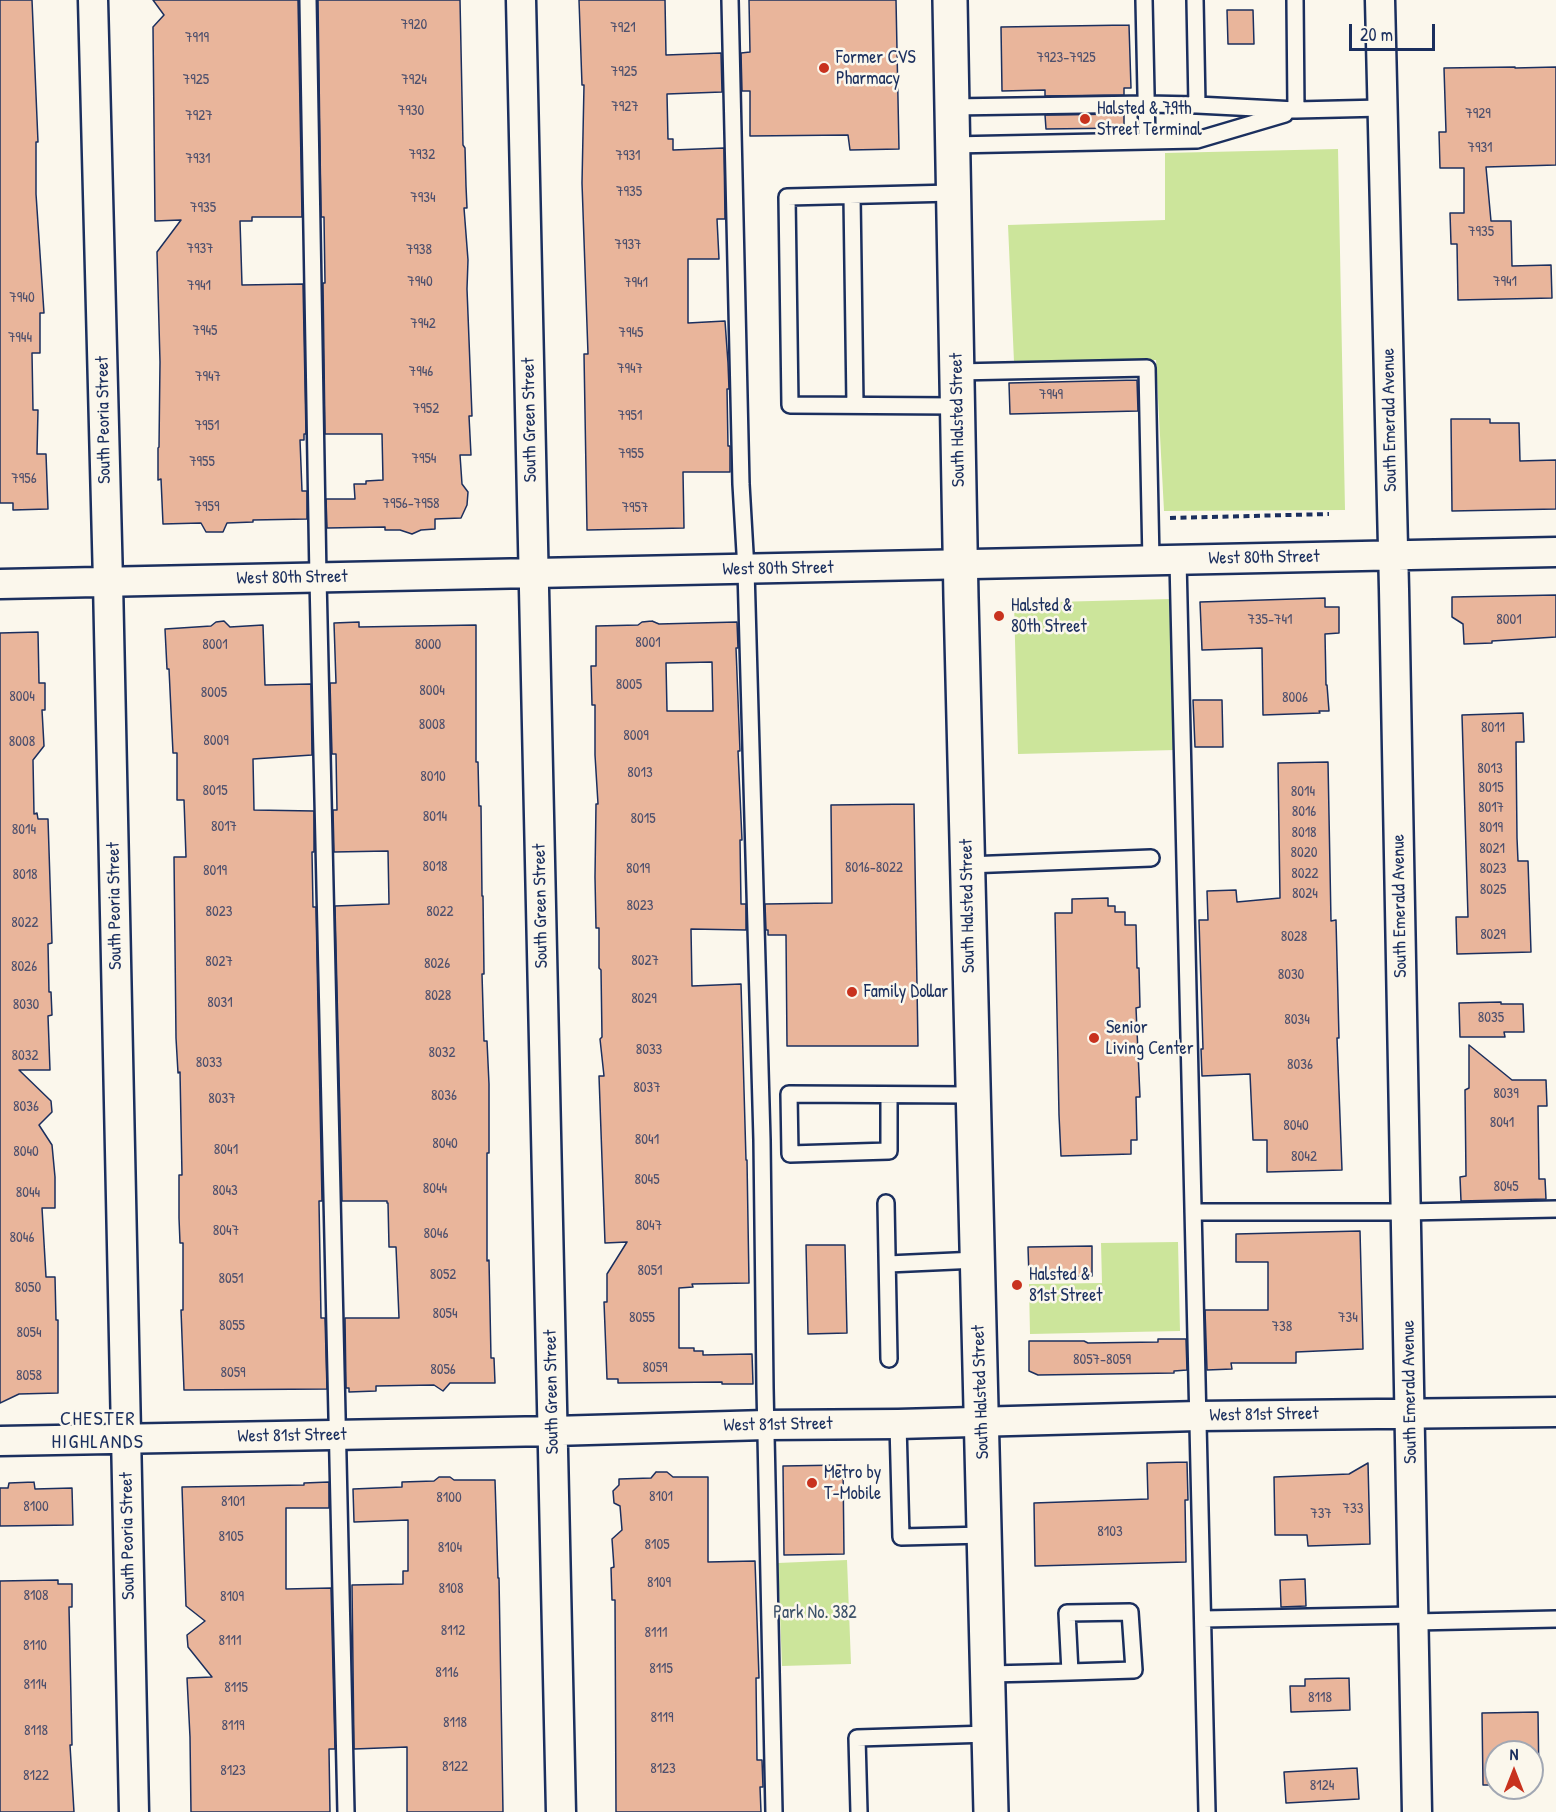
<!DOCTYPE html>
<style>
body{margin:0}
#map{position:relative;width:1556px;height:1812px;overflow:hidden;background:#fbf7ec;font-family:"Patrick Hand",sans-serif}
canvas{display:block}
.north{position:absolute;left:1484px;top:1740px;width:60px;height:60px;box-sizing:border-box;background:#fbf7ec;border:2px solid #a1a7b3;border-radius:50%;rotate:0deg;font-size:16px;font-weight:700;line-height:24px;text-align:center;color:#1b2f5e}
.north::after{content:'';display:block;margin:auto;width:21px;height:27px;background:#c8321e;clip-path:polygon(50% 0,100% 100%,50% 72%,0 100%)}
.scale{position:absolute;left:1349px;top:24px;width:86px;height:27px;box-sizing:border-box;border:3px solid #1b2f5e;border-top:0;padding-left:8px;font-size:18px;line-height:21px;white-space:nowrap;color:#1b2f5e;-webkit-text-stroke:4px #fbf7ec;paint-order:stroke}
</style>
<div id="map">
<canvas width="1556" height="1812"></canvas>
<div class="north">N</div>
<div class="scale">20 m</div>
</div>
<script>
const ctx = document.querySelector('canvas').getContext('2d');
ctx.lineJoin = 'round';
function fill(path, color) {
  ctx.fillStyle = color;
  ctx.fill(path, 'evenodd');
}
function poly(rows) {
  const path = new Path2D();
  for (const r of rows) {
    path.moveTo(r[0], r[1]);
    for (let i = 2; i < r.length; i += 2) path.lineTo(r[i], r[i + 1]);
  }
  return path;
}
function strokePath(path, color, width, dash) {
  ctx.strokeStyle = color;
  ctx.lineWidth = width;
  ctx.lineCap = dash ? 'butt' : 'round';
  ctx.setLineDash(dash || []);
  ctx.stroke(path);
}
function write(font, color, halo, rows, align = 'center') {
  ctx.font = font + ' "Patrick Hand",sans-serif';
  ctx.lineWidth = 5;
  ctx.setLineDash([]);
  ctx.textBaseline = 'middle';
  ctx.strokeStyle = halo;
  ctx.fillStyle = color;
  for (const [text, x, y, turn = 0] of rows) {
    ctx.save();
    ctx.translate(x, y);
    ctx.rotate((+turn || 0) * Math.PI / 180);
    ctx.textAlign = isNaN(turn) ? turn : align;
    if (halo) ctx.strokeText(text, 0, 0);
    ctx.fillText(text, 0, 0);
    ctx.restore();
  }
}
const green = poly([
 [1338,149,1345,510,1164,511,1156,360,1014,362,1008,225,1165,220,1165,153],
 [1171,599,1175,750,1018,754,1014,603],
 [1178,1242,1180,1331,1030,1334,1029,1284,1102,1283,1101,1243],
 [847,1560,851,1664,782,1666,778,1563]
]);
const building = poly([
 [0,0,32,0,38,142,36,142,36,194,44,313,40,313,40,353,32,353,33,410,38,410,37,454,46,454,48,509,13,510,13,503,0,503,0,0],
 [153,0,298,0,302,217,252,217,252,221,240,221,242,285,303,284,306,434,304,434,304,440,300,440,302,491,307,491,307,519,253,520,253,522,227,523,223,532,206,532,201,523,163,524,161,479,158,480,158,448,159,447,160,362,157,252,181,220,155,221,153,27,164,15,153,0],
 [318,0,460,0,463,145,465,148,466,186,467,208,464,208,468,260,467,289,472,416,469,416,471,455,460,455,462,484,468,492,467,505,461,518,435,519,435,529,421,530,412,534,400,530,385,530,385,527,327,528,326,499,355,499,354,484,366,484,366,481,383,480,382,434,325,434,323,283,325,283,324,217,321,217,318,0],
 [579,0,665,0,666,55,721,53,722,92,667,94,668,139,673,139,673,150,724,148,725,219,717,219,719,259,688,259,688,323,725,321,728,363,729,389,727,389,728,446,730,446,730,472,683,472,684,528,587,530,584,354,588,354,582,183,584,85,582,85,579,0],
 [749,0,896,0,899,149,850,150,848,135,750,136,750,91,742,91,741,53,750,52,749,0],
 [1227,10,1253,10,1254,44,1228,44,1227,10],
 [1129,25,1131,88,1124,88,1124,95,1045,96,1045,90,1002,91,1001,27,1129,25],
 [1515,67,1515,68,1556,67,1556,165,1486,167,1491,221,1511,221,1512,266,1551,265,1552,298,1458,300,1457,244,1451,244,1450,213,1464,213,1464,168,1440,168,1439,132,1446,132,1444,68,1515,67],
 [1124,114,1124,128,1046,129,1045,115,1124,114],
 [1137,380,1138,411,1010,414,1009,383,1137,380],
 [1451,419,1490,419,1490,423,1519,423,1520,461,1556,460,1556,509,1452,511,1451,419],
 [1556,595,1556,637,1492,641,1492,643,1464,644,1463,624,1452,617,1452,597,1556,595],
 [1325,598,1325,607,1339,607,1339,633,1325,634,1326,685,1327,685,1329,711,1319,711,1320,713,1263,715,1262,648,1202,650,1200,602,1325,598],
 [224,621,230,627,263,625,265,685,311,684,312,755,253,759,254,810,314,811,314,852,312,852,313,907,316,907,322,1201,319,1201,321,1318,325,1318,327,1389,184,1390,181,1310,183,1310,183,1243,180,1243,179,1218,179,1175,182,1175,180,1072,178,1073,176,1038,174,857,186,857,184,800,177,800,177,753,173,753,169,669,167,669,165,629,211,626,216,622,224,621],
 [652,621,659,624,737,622,738,648,736,648,740,751,738,751,742,840,740,840,741,904,746,904,746,930,691,929,692,986,741,984,746,1160,747,1160,749,1283,692,1284,693,1287,679,1288,679,1348,694,1348,694,1351,703,1351,703,1355,752,1354,753,1384,722,1384,722,1382,618,1383,618,1379,607,1379,604,1302,607,1302,607,1274,627,1242,605,1243,599,1076,604,1076,600,1039,602,1037,601,970,599,968,599,928,596,928,595,877,596,804,598,804,595,755,595,705,592,705,591,666,596,666,596,626,638,625,642,622,652,621],
 [712,662,713,711,667,711,666,663,712,662],
 [359,622,359,627,476,625,476,762,478,762,479,806,481,806,482,896,483,896,484,974,482,974,484,1041,487,1041,489,1084,489,1153,487,1153,487,1261,489,1260,491,1358,494,1358,495,1383,450,1383,443,1391,434,1385,376,1386,376,1391,349,1392,349,1388,346,1388,345,1318,399,1318,396,1247,389,1247,388,1203,387,1203,387,1201,342,1201,335,906,389,904,388,851,334,852,333,810,337,810,336,754,332,754,330,683,336,683,334,623,359,622],
 [38,632,39,683,45,683,45,710,42,710,44,746,33,760,34,814,37,813,38,819,48,819,52,943,48,944,49,992,51,992,52,1015,48,1016,50,1070,19,1070,51,1101,52,1112,39,1125,52,1145,55,1177,55,1208,42,1208,46,1277,55,1277,56,1320,58,1320,58,1393,19,1394,0,1403,0,633,38,632],
 [1193,700,1222,700,1223,747,1195,747,1193,700],
 [1523,713,1524,742,1516,742,1517,838,1518,861,1528,861,1531,952,1457,954,1456,917,1468,917,1462,715,1523,713],
 [1328,762,1331,921,1336,920,1339,1038,1337,1038,1342,1170,1267,1172,1267,1140,1253,1140,1250,1074,1202,1076,1201,1049,1203,1049,1199,920,1208,920,1207,891,1236,890,1237,902,1280,898,1278,763,1328,762],
 [914,804,918,1046,787,1046,786,935,768,935,768,930,766,930,765,904,832,903,831,805,914,804],
 [1108,898,1108,906,1115,906,1115,912,1125,912,1125,925,1136,925,1137,968,1139,968,1140,1007,1136,1008,1140,1097,1136,1097,1137,1140,1131,1140,1131,1154,1061,1156,1059,1115,1055,913,1072,913,1072,899,1108,898],
 [1501,1002,1501,1004,1523,1004,1524,1032,1504,1032,1505,1037,1460,1037,1459,1003,1501,1002],
 [1469,1045,1512,1080,1546,1080,1547,1106,1538,1106,1539,1179,1545,1179,1546,1199,1461,1201,1460,1177,1466,1176,1465,1090,1469,1088,1469,1045],
 [1360,1231,1363,1349,1296,1352,1296,1363,1231,1363,1232,1369,1207,1370,1205,1310,1268,1310,1268,1262,1236,1262,1236,1234,1360,1231],
 [806,1245,845,1245,847,1333,808,1334,806,1245],
 [1092,1246,1092,1276,1029,1277,1028,1247,1092,1246],
 [1158,1339,1186,1339,1187,1370,1174,1371,1174,1373,1038,1375,1029,1371,1029,1341,1084,1341,1088,1343,1158,1342,1158,1339],
 [1187,1462,1188,1500,1185,1500,1186,1562,1035,1566,1034,1503,1148,1499,1147,1463,1187,1462],
 [1368,1463,1370,1544,1308,1546,1307,1535,1275,1535,1274,1477,1349,1474,1368,1463],
 [843,1465,844,1554,784,1555,783,1466,843,1465],
 [656,1472,667,1472,673,1477,708,1477,708,1562,755,1561,759,1678,756,1678,757,1760,762,1760,763,1787,760,1787,761,1812,616,1812,615,1600,612,1600,611,1568,614,1567,612,1539,622,1530,620,1506,614,1503,613,1491,619,1485,619,1479,651,1478,656,1472],
 [439,1477,450,1477,454,1480,495,1480,498,1578,499,1578,503,1812,407,1812,407,1747,354,1749,352,1585,403,1584,403,1571,408,1571,408,1520,354,1522,353,1489,402,1487,402,1482,434,1481,439,1477],
 [34,1482,35,1489,72,1488,73,1525,0,1526,0,1488,8,1488,9,1483,34,1482],
 [329,1482,329,1508,286,1508,286,1589,331,1588,335,1749,329,1749,330,1812,191,1812,190,1737,187,1678,212,1677,188,1647,187,1635,205,1621,186,1606,182,1487,304,1485,304,1483,329,1482],
 [1305,1579,1306,1606,1281,1607,1280,1580,1305,1579],
 [58,1580,58,1584,72,1584,72,1607,69,1607,72,1745,70,1745,74,1812,0,1812,0,1581,58,1580],
 [1349,1678,1350,1710,1291,1712,1290,1686,1305,1686,1305,1679,1349,1678],
 [1538,1712,1539,1784,1532,1784,1532,1752,1496,1752,1496,1785,1483,1785,1482,1713,1538,1712],
 [1357,1768,1359,1799,1286,1803,1284,1772,1357,1768]
]);
const path = poly([
 [1170,518,1329,514]
]);
const service = poly([
 [308,0,318,578,346,1812],
 [730,0,741,484,746,570,762,1140,765,1388,774,1812],
 [1144,0,1147,140],
 [1195,0,1197,105],
 [1295,0,1296,110],
 [952,107,1146,104,1197,105,1296,110,1382,108],
 [952,145,1197,140,1285,114],
 [953,193,787,197,790,405,957,406],
 [852,196,855,405],
 [957,372,1147,368,1151,561],
 [1178,560,1207,1812],
 [967,865,1151,858],
 [889,1096,889,1151,790,1154,789,1094,972,1095],
 [886,1203,889,1359],
 [1193,1212,1406,1212,1556,1209],
 [888,1264,977,1260],
 [898,1424,901,1537,985,1535],
 [1203,1619,1414,1615],
 [1414,1622,1556,1619],
 [988,1674,1033,1673,1070,1672,1134,1670,1130,1612,1067,1613,1070,1672],
 [859,1812,857,1738,989,1734]
]);
const minor = poly([
 [93,0,108,582,134,1812],
 [521,0,561,1812],
 [1380,0,1394,589,1417,1812],
 [0,584,1556,552],
 [0,1441,553,1431,766,1425,898,1424,1198,1416,1556,1412]
]);
const secondary = poly([
 [950,0,961,598,991,1812]
]);
const markers = [
 [824,68,6,"#c8321e"],
 [1085,119,6,"#c8321e"],
 [999,616,6,"#c8321e"],
 [852,992,6,"#c8321e"],
 [1094,1038,6,"#c8321e"],
 [1017,1285,6,"#c8321e"],
 [812,1483,6,"#c8321e"]
];
const numberNames = [
 ["7920",414,25],
 ["7921",623,28],
 ["7919",197,38],
 ["7923-7925",1066,58],
 ["7925",624,72],
 ["7925",196,80],
 ["7924",414,80],
 ["7927",625,107],
 ["7930",411,111],
 ["7929",1478,114],
 ["7927",199,116],
 ["7931",1480,148],
 ["7932",422,155],
 ["7931",628,156],
 ["7931",198,159],
 ["7935",629,192],
 ["7934",423,198],
 ["7935",203,208],
 ["7935",1481,232],
 ["7937",628,245],
 ["7937",200,249],
 ["7938",419,250],
 ["7940",420,282],
 ["7941",1505,282],
 ["7941",636,283],
 ["7941",199,286],
 ["7940",22,298],
 ["7942",423,324],
 ["7945",205,331],
 ["7945",631,333],
 ["7944",20,338],
 ["7947",630,369],
 ["7946",421,372],
 ["7947",208,377],
 ["7949",1051,395],
 ["7952",426,409],
 ["7951",630,416],
 ["7951",207,426],
 ["7955",631,454],
 ["7954",424,459],
 ["7955",202,462],
 ["7956",24,479],
 ["7956-7958",411,504],
 ["7959",207,507],
 ["7957",635,508],
 ["735-741",1270,620],
 ["8001",1509,620],
 ["8001",648,643],
 ["8001",215,645],
 ["8000",428,645],
 ["8005",629,685],
 ["8004",432,691],
 ["8005",214,693],
 ["8004",22,697],
 ["8006",1295,698],
 ["8008",432,725],
 ["8011",1493,728],
 ["8009",636,736],
 ["8009",216,741],
 ["8008",22,742],
 ["8013",1490,769],
 ["8013",640,773],
 ["8010",433,777],
 ["8015",1491,788],
 ["8015",215,791],
 ["8014",1303,792],
 ["8017",1491,808],
 ["8016",1304,812],
 ["8014",435,817],
 ["8015",643,819],
 ["8017",224,827],
 ["8019",1491,828],
 ["8014",24,830],
 ["8018",1304,833],
 ["8021",1492,849],
 ["8020",1304,853],
 ["8018",435,867],
 ["8016-8022",874,868],
 ["8019",638,869],
 ["8023",1493,869],
 ["8019",215,871],
 ["8022",1305,874],
 ["8018",25,875],
 ["8025",1493,890],
 ["8024",1305,894],
 ["8023",640,906],
 ["8023",219,912],
 ["8022",440,912],
 ["8022",25,923],
 ["8029",1493,935],
 ["8028",1294,937],
 ["8027",645,961],
 ["8027",219,962],
 ["8026",437,964],
 ["8026",24,967],
 ["8030",1291,975],
 ["8028",438,996],
 ["8029",644,999],
 ["8031",220,1003],
 ["8030",26,1005],
 ["8035",1491,1018],
 ["8034",1297,1020],
 ["8033",649,1050],
 ["8032",442,1053],
 ["8032",25,1056],
 ["8033",209,1063],
 ["8036",1300,1065],
 ["8037",647,1088],
 ["8039",1506,1094],
 ["8036",444,1096],
 ["8037",222,1099],
 ["8036",26,1107],
 ["8041",1502,1123],
 ["8040",1296,1126],
 ["8041",647,1140],
 ["8040",445,1144],
 ["8041",226,1150],
 ["8040",26,1152],
 ["8042",1304,1157],
 ["8045",647,1180],
 ["8045",1506,1187],
 ["8044",435,1189],
 ["8043",225,1191],
 ["8044",28,1193],
 ["8047",649,1226],
 ["8047",226,1231],
 ["8046",436,1234],
 ["8046",22,1238],
 ["8051",650,1271],
 ["8052",443,1275],
 ["8051",231,1279],
 ["8050",28,1288],
 ["8054",445,1314],
 ["8055",642,1318],
 ["734",1348,1318],
 ["8055",232,1326],
 ["738",1282,1327],
 ["8054",29,1333],
 ["8057-8059",1102,1360],
 ["8059",655,1368],
 ["8056",443,1370],
 ["8059",233,1373],
 ["8058",29,1376],
 ["8101",661,1497],
 ["8100",449,1498],
 ["8101",233,1502],
 ["8100",36,1507],
 ["733",1353,1509],
 ["737",1321,1514],
 ["8103",1110,1532],
 ["8105",231,1537],
 ["8105",657,1545],
 ["8104",450,1548],
 ["8109",659,1583],
 ["8108",451,1589],
 ["8108",36,1596],
 ["8109",232,1597],
 ["8112",453,1631],
 ["8111",656,1633],
 ["8111",230,1641],
 ["8110",35,1646],
 ["8115",661,1669],
 ["8116",447,1673],
 ["8114",35,1685],
 ["8115",236,1688],
 ["8118",1320,1698],
 ["8119",662,1718],
 ["8118",455,1723],
 ["8119",233,1726],
 ["8118",36,1731],
 ["8122",455,1767],
 ["8123",663,1769],
 ["8123",233,1771],
 ["8122",36,1776],
 ["8124",1322,1786]
];
const poiNames = [
 ["Former CVS",836,58],
 ["Pharmacy",836,79],
 ["Halsted & 79th",1097,109],
 ["Street Terminal",1097,130],
 ["Halsted &",1011,606],
 ["80th Street",1011,627],
 ["Family Dollar",864,992],
 ["Senior",1106,1028],
 ["Living Center",1106,1049],
 ["Halsted &",1029,1275],
 ["81st Street",1029,1296],
 ["Metro by",824,1473],
 ["T-Mobile",824,1494]
];
const streetNames = [
 ["South Peoria Street",104,420,-91],
 ["South Green Street",530,420,-91],
 ["South Halsted Street",958,420,-91],
 ["South Emerald Avenue",1390,420,-91],
 ["West 80th Street",1264,558,-1],
 ["West 80th Street",778,569,-1],
 ["West 80th Street",292,578,-1],
 ["South Peoria Street",115,906,-91],
 ["South Green Street",541,906,-91],
 ["South Halsted Street",968,906,-91],
 ["South Emerald Avenue",1400,906,-91],
 ["South Green Street",552,1392,-91],
 ["South Halsted Street",981,1392,-92],
 ["South Emerald Avenue",1410,1392,-91],
 ["West 81st Street",1264,1415,-1],
 ["West 81st Street",778,1425,-1],
 ["West 81st Street",292,1436,-1],
 ["South Peoria Street",128,1536,-91]
];
const parkNames = [
 ["Park No. 382",815,1613]
];
const neighbourhoodNames = [
 ["CHESTER",98,1420],
 ["HIGHLANDS",98,1443]
];
fill(green, '#cce59b');
fill(building, '#e9b59b');
strokePath(building, '#1b2f5e', 1.5);
strokePath(service, '#1b2f5e', 20);
strokePath(minor, '#1b2f5e', 33);
strokePath(secondary, '#1b2f5e', 38);
strokePath(path, '#1b2f5e', 4, [6, 4.5]);
strokePath(service, '#fbf7ec', 15);
strokePath(minor, '#fbf7ec', 28);
strokePath(secondary, '#fbf7ec', 33);
for (const [x, y, r, color] of markers) {
  const dot = new Path2D();
  dot.arc(x, y, r, 0, 2 * Math.PI);
  ctx.fillStyle = color;
  ctx.fill(dot);
  strokePath(dot, '#fbf7ec', 2);
}
write('15px', '#4e506d', null, numberNames);
write('18px', '#1b2f5e', '#fbf7ec', poiNames, 'left');
write('18px', '#1b2f5e', '#fbf7ec', streetNames);
write('18px', '#3e536a', '#fbf7ec', parkNames);
ctx.letterSpacing = '1.5px';
write('20px', '#1b2f5e', '#fbf7ec', neighbourhoodNames);
ctx.letterSpacing = '0px';
</script>
